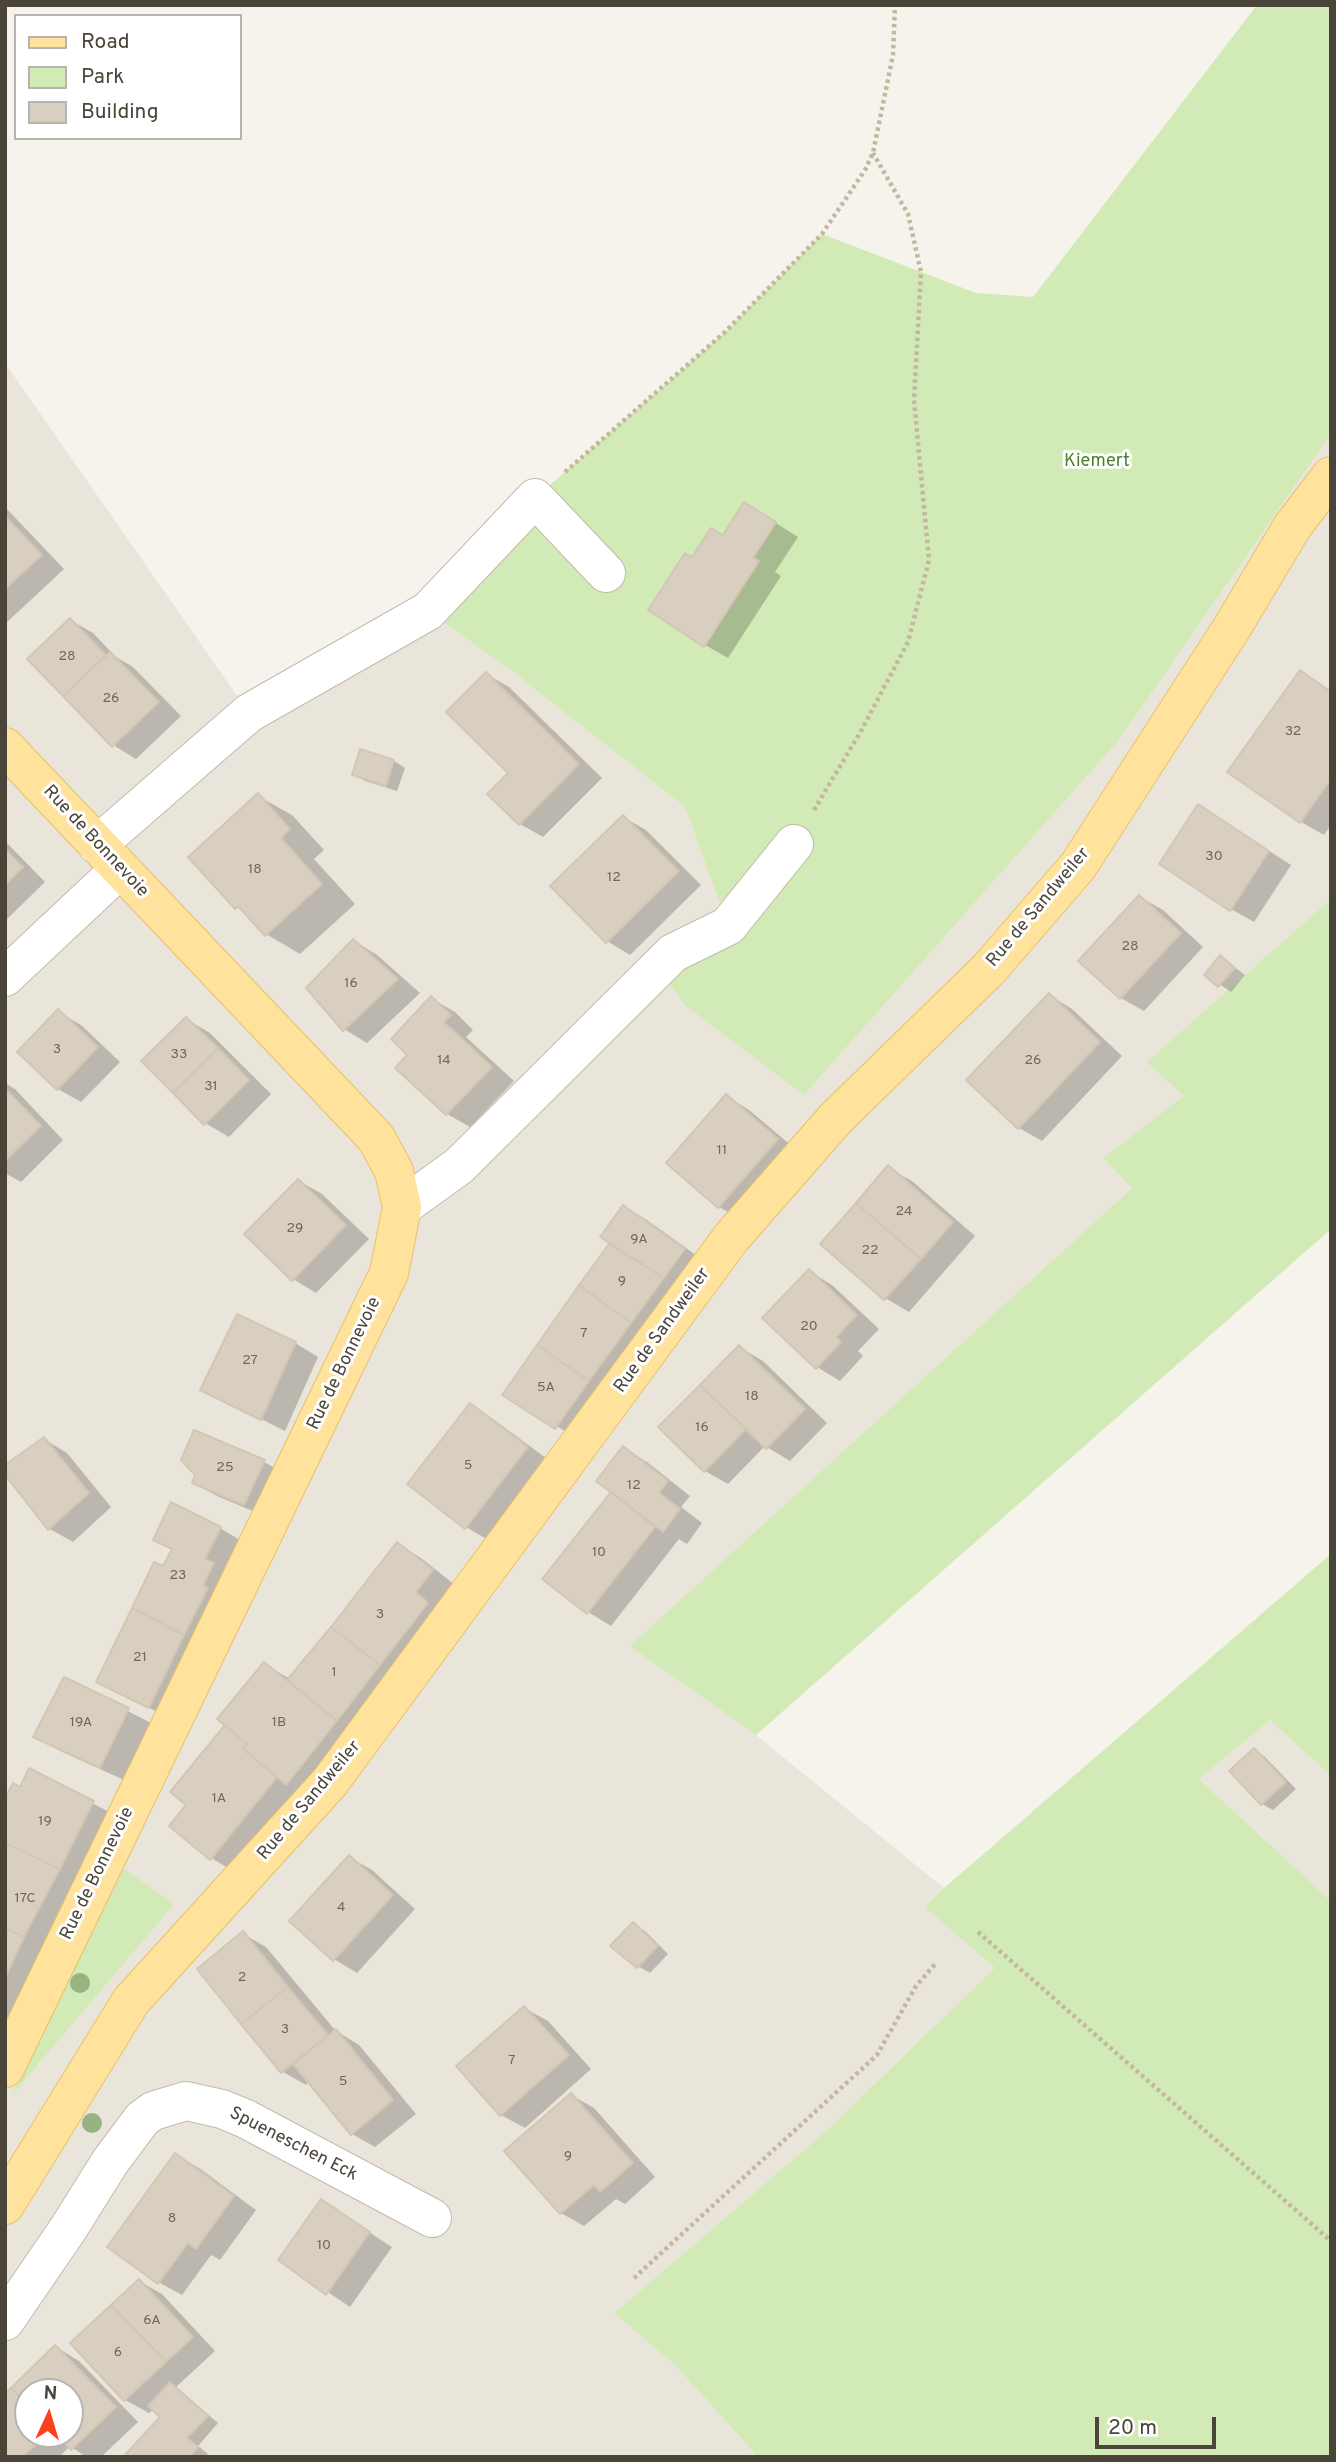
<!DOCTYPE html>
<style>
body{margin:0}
#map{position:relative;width:1336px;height:2462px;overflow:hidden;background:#f6f3ec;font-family:Overpass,sans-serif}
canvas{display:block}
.frame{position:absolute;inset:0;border:7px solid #4b4439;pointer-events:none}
.legend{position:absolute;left:14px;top:14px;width:228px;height:126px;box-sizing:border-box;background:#fff;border:2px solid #b7b4b0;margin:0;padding:9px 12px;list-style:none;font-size:21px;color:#4b4439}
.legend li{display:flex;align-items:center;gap:14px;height:35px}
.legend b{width:35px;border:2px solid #b7b4b0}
.north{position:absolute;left:14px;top:2378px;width:70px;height:70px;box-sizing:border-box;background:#fff;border:2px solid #b7b4b0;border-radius:50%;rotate:4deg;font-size:19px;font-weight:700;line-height:28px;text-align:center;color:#4b4439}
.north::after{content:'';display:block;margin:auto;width:24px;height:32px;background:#fc3f1d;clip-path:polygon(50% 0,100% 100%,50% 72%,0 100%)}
.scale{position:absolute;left:1095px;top:2417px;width:121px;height:32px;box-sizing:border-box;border:4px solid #4b4439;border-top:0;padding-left:9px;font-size:21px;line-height:24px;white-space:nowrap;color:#4b4439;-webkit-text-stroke:5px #fff;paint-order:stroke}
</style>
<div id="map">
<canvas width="1336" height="2462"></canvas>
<div class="frame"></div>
<ul class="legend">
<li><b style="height:9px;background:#ffe39c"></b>Road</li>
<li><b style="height:19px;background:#d2eab5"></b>Park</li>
<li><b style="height:19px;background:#d8cfc1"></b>Building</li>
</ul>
<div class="north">N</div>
<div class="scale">20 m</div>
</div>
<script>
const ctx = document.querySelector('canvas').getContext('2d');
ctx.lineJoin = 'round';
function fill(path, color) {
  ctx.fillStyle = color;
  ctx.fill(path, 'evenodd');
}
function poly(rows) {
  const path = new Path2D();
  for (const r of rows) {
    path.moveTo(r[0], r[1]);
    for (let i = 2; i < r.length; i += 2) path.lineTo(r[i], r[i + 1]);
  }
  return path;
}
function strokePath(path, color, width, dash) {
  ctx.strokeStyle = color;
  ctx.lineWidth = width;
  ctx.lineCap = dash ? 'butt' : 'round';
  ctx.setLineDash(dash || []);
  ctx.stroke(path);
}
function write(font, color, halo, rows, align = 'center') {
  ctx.font = font + ' Overpass,sans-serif';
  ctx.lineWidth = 6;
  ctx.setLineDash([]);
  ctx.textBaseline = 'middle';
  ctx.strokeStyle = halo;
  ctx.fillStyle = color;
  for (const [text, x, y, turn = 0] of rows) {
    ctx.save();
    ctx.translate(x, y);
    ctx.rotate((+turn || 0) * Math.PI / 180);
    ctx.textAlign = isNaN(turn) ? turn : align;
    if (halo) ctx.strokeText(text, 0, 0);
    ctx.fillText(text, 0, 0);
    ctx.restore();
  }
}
const residential = poly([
 [5,363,249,713,428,611,513,672,685,807,728,926,804,1095,1119,740,1331,434,1331,899,1148,1062,1185,1096,1103,1158,1132,1188,631,1646,756,1735,944,1888,926,1907,996,1968,826,2131,614,2313,676,2366,758,2457,5,2457],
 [28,2392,70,2392,70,2434,28,2434],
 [1270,1719,1331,1776,1331,1901,1199,1779]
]);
const green = poly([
 [1257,5,1331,5,1331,434,1119,740,804,1095,685,1005,661,971,728,926,685,807,513,672,428,611,535,498,725,332,822,234,976,293,1033,297],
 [1331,899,1331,1229,756,1735,630,1646,1132,1188,1103,1158,1184,1096,1147,1062],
 [1331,1554,1331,1776,1270,1720,1199,1779,1331,1901,1331,2457,758,2457,676,2366,614,2313,826,2131,995,1968,925,1907,944,1888],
 [124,1869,174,1904,12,2095]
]);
const shadow = poly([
 [5,507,64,569,5,624],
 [768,518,798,537,775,572,781,576,728,658,705,645,692,559,723,537],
 [70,620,93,633,116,657,133,667,181,716,136,759,113,745,29,659],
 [1300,672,1331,691,1331,825,1324,835,1301,822],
 [486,674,509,687,602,778,543,837,520,824,511,773],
 [361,751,394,761,405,768,397,791,365,781,354,774],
 [258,796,292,815,324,850,314,859,355,904,300,954,266,934,247,913,236,907],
 [1199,806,1291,865,1254,922,1231,909],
 [623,817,646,830,701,885,630,955,607,941],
 [5,841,45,882,5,921],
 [1140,897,1163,910,1203,947,1144,1011,1121,998,1081,961],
 [354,941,377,955,420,993,367,1043,344,1029],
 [1221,957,1245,975,1231,992,1206,975],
 [1049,995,1072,1009,1122,1056,1042,1141,1019,1128],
 [432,999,455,1012,473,1030,466,1037,514,1081,470,1127,447,1114],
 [58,1012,81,1025,120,1062,81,1102,58,1089,19,1052],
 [186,1019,210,1033,271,1094,229,1137,205,1123],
 [5,1083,15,1089,63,1140,21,1182,5,1173],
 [726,1096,749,1110,800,1153,742,1220,719,1207],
 [888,1168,912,1181,975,1236,909,1312,885,1298,822,1244],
 [299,1181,322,1194,369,1239,316,1293,293,1279],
 [624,1207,647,1220,707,1263,579,1440,505,1394,611,1243],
 [809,1271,832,1285,879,1329,858,1351,863,1356,840,1381,817,1367],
 [295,1343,318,1357,285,1431,203,1390],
 [739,1347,763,1361,827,1423,790,1461,765,1446,728,1484,705,1471],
 [470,1405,493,1419,550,1461,490,1541,466,1527,410,1484],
 [195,1433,264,1462,287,1475,267,1517,217,1496,194,1483,197,1475],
 [44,1439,67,1453,111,1507,73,1542,50,1529,5,1472],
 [624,1448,647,1462,690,1496,681,1507,702,1523,687,1544,679,1539,611,1626,588,1612],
 [220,1528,243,1542,173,1720,98,1681,173,1550,155,1539],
 [398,1545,421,1558,455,1585,450,1617,235,1872,211,1858,171,1826,189,1805,227,1725,264,1664,290,1679],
 [65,1679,151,1723,124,1780,58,1750,35,1737],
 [1254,1750,1265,1757,1296,1789,1273,1810,1262,1804],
 [30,1771,117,1816,5,2037,5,1802,20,1789],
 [349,1857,372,1870,415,1909,357,1973,334,1959],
 [634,1925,645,1931,668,1954,650,1973,638,1966],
 [243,1934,266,1947,335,2030,359,2045,416,2114,375,2147,352,2134,309,2082,306,2085,283,2072,199,1970],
 [524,2008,548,2021,591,2069,525,2128,501,2115],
 [571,2095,594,2108,655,2177,625,2204,616,2199,584,2226,561,2213],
 [176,2155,199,2168,256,2210,220,2260,211,2255,182,2295,158,2282],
 [321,2201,392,2247,350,2307,280,2260],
 [139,2281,162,2294,215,2351,176,2387,218,2423,198,2446,208,2454,206,2457,126,2457,163,2417,154,2409,149,2413,125,2400,72,2343],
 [56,2347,79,2361,138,2422,101,2457,86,2457,70,2446,59,2457,5,2457,5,2398],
 [28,2392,70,2392,70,2434,28,2434]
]);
const building = poly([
 [744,502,776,522,753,558,759,561,704,647,648,610,685,553,692,557,711,528,723,535,744,502],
 [5,516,42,555,5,589,5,516],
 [70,618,106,655,63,696,27,659,70,618],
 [110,652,159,702,112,747,63,696,110,652],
 [1300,670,1331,692,1331,779,1300,823,1227,772,1300,670],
 [486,672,579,764,519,825,487,794,508,773,446,712,486,672],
 [360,749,394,760,386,786,352,775,360,749],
 [258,793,290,829,281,838,322,884,265,936,238,906,235,909,188,857,258,793],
 [1198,804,1269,851,1230,911,1159,864,1198,804],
 [623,815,679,871,606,943,550,886,623,815],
 [5,849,23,867,5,885,5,849],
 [1139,895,1181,933,1120,999,1078,961,1139,895],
 [353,939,398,979,343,1031,306,988,353,939],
 [1220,955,1235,968,1218,987,1204,975,1220,955],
 [1049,993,1100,1042,1018,1129,966,1080,1049,993],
 [431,996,451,1015,444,1022,492,1067,446,1115,395,1068,407,1055,391,1039,431,996],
 [58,1009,98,1047,57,1090,17,1052,58,1009],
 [186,1017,218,1048,173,1093,141,1061,186,1017],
 [218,1048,249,1080,204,1125,173,1093,218,1048],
 [5,1088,41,1126,5,1161,5,1088],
 [726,1094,778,1139,718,1208,666,1163,726,1094],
 [888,1165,953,1222,921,1259,856,1203,888,1165],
 [298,1179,346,1225,292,1281,244,1234,298,1179],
 [856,1203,921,1259,884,1300,820,1244,856,1203],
 [623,1205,685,1249,664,1278,600,1237,623,1205],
 [609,1244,664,1278,631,1323,579,1285,609,1244],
 [809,1269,857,1315,836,1337,841,1342,816,1369,762,1318,809,1269],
 [579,1285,631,1323,589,1381,537,1345,579,1285],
 [237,1314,296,1342,261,1420,200,1390,237,1314],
 [537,1345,589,1381,555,1429,502,1395,537,1345],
 [739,1345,805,1409,766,1449,700,1385,739,1345],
 [700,1385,746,1429,704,1472,658,1427,700,1385],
 [470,1403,528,1447,465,1529,407,1484,470,1403],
 [194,1430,265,1460,244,1505,192,1483,195,1475,181,1460,194,1430],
 [44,1437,89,1493,48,1530,5,1475,5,1465,44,1437],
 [623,1446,668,1481,659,1493,680,1509,663,1532,596,1481,623,1446],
 [611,1492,655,1527,587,1614,542,1579,611,1492],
 [171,1502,221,1527,205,1559,214,1563,203,1585,208,1588,184,1635,132,1608,154,1562,163,1566,172,1549,153,1540,171,1502],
 [397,1542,433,1570,416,1592,428,1603,380,1665,331,1627,397,1542],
 [132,1608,184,1635,149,1708,96,1682,132,1608],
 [331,1627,380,1665,337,1721,287,1680,331,1627],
 [264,1662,337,1721,286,1785,243,1749,247,1744,217,1719,264,1662],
 [64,1677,129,1708,100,1768,33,1737,64,1677],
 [225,1725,247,1744,243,1749,277,1777,210,1860,169,1826,186,1805,170,1792,225,1725],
 [1254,1748,1286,1782,1261,1805,1229,1771,1254,1748],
 [29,1768,94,1801,60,1869,5,1843,5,1798,13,1783,20,1787,29,1768],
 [5,1843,60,1869,24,1937,5,1928,5,1843],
 [349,1855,393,1895,333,1961,289,1921,349,1855],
 [633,1922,658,1946,637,1968,610,1946,633,1922],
 [5,1928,24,1937,5,1978,5,1928],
 [243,1931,288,1987,241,2024,197,1969,243,1931],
 [288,1987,328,2035,281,2073,241,2024,288,1987],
 [524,2006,569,2055,500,2116,456,2066,524,2006],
 [336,2029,393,2100,351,2135,293,2064,336,2029],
 [571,2093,633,2163,600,2192,594,2185,560,2214,504,2151,571,2093],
 [175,2153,234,2196,196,2249,188,2243,158,2284,107,2247,175,2153],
 [321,2199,370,2232,326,2295,278,2260,321,2199],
 [139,2279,193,2337,166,2362,111,2305,139,2279],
 [111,2305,166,2362,124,2401,70,2343,111,2305],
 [55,2345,116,2407,71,2450,56,2434,70,2434,70,2392,28,2392,28,2405,11,2388,55,2345],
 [170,2382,208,2416,187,2438,198,2447,189,2457,123,2457,160,2417,148,2406,170,2382],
 [11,2388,28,2405,28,2434,46,2434,23,2457,9,2457,5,2453,5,2394,11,2388]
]);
const path = poly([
 [565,472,725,332,822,234,865,170,873,153,893,55,895,5],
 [814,810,861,731,908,642,929,560,914,400,921,272,908,214,873,153],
 [978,1932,1331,2241],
 [634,2278,877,2055,916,1986,936,1963]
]);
const minor = poly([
 [97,845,249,713,428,611,535,498,606,573],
 [5,977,120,869],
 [402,1207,459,1166,673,953,728,926,794,844],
 [5,2321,68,2229,110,2162,142,2119,153,2111,186,2101,222,2109,246,2119,432,2218]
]);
const major = poly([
 [5,747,376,1138,394,1171,402,1207,389,1273,5,2068],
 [5,2205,131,2001,330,1782,731,1238,836,1118,989,969,1078,866,1233,626,1292,527,1331,476]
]);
const trees = [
 [80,1983],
 [92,2123]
];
const numberNames = [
 ["28",67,657],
 ["26",111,699],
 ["32",1293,732],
 ["30",1214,857],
 ["18",255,870],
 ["12",614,878],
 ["28",1130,947],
 ["16",351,984],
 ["3",57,1050],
 ["33",179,1055],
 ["14",444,1061],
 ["26",1033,1061],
 ["31",211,1087],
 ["11",722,1151],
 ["24",904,1212],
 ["29",295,1229],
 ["9A",639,1240],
 ["22",870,1251],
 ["9",622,1282],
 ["20",809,1327],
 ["7",584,1334],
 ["27",250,1361],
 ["5A",546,1388],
 ["18",752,1397],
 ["16",702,1428],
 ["5",468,1466],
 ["25",225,1468],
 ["12",634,1486],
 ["10",599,1553],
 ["23",178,1576],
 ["3",380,1615],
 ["21",140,1658],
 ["1",334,1673],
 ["19A",81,1723],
 ["1B",279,1723],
 ["1A",219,1799],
 ["19",45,1822],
 ["17C",25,1899],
 ["4",341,1908],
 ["2",242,1978],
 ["3",285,2030],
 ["7",512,2061],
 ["5",343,2082],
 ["9",568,2157],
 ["8",172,2219],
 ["10",324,2246],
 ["6A",152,2321],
 ["6",118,2353]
];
const parkNames = [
 ["Kiemert",1097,462]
];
const streetNames = [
 ["Rue de Bonnevoie",95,842,47],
 ["Rue de Sandweiler",1039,908,-50],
 ["Rue de Sandweiler",663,1331,-54],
 ["Rue de Bonnevoie",345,1364,-64],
 ["Rue de Sandweiler",310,1801,-50],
 ["Rue de Bonnevoie",98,1874,-64],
 ["Spueneschen Eck",293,2145,27]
];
fill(residential, '#eae5da');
fill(green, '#d2eab5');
fill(shadow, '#0003');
fill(building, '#d8cfc1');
strokePath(building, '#d3c7b4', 2);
strokePath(minor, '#c2bbae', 40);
strokePath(major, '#e6c16a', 40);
strokePath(path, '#c4b79f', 4.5, [3.5, 3.5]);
strokePath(minor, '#fff', 38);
strokePath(major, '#ffe39c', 38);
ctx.fillStyle = '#97b381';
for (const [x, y] of trees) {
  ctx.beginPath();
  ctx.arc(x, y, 10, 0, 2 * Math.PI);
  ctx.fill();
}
write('14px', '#6e675b', null, numberNames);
write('18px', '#4a7f2a', '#fff', parkNames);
write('18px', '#4b4439', '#fff', streetNames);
</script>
